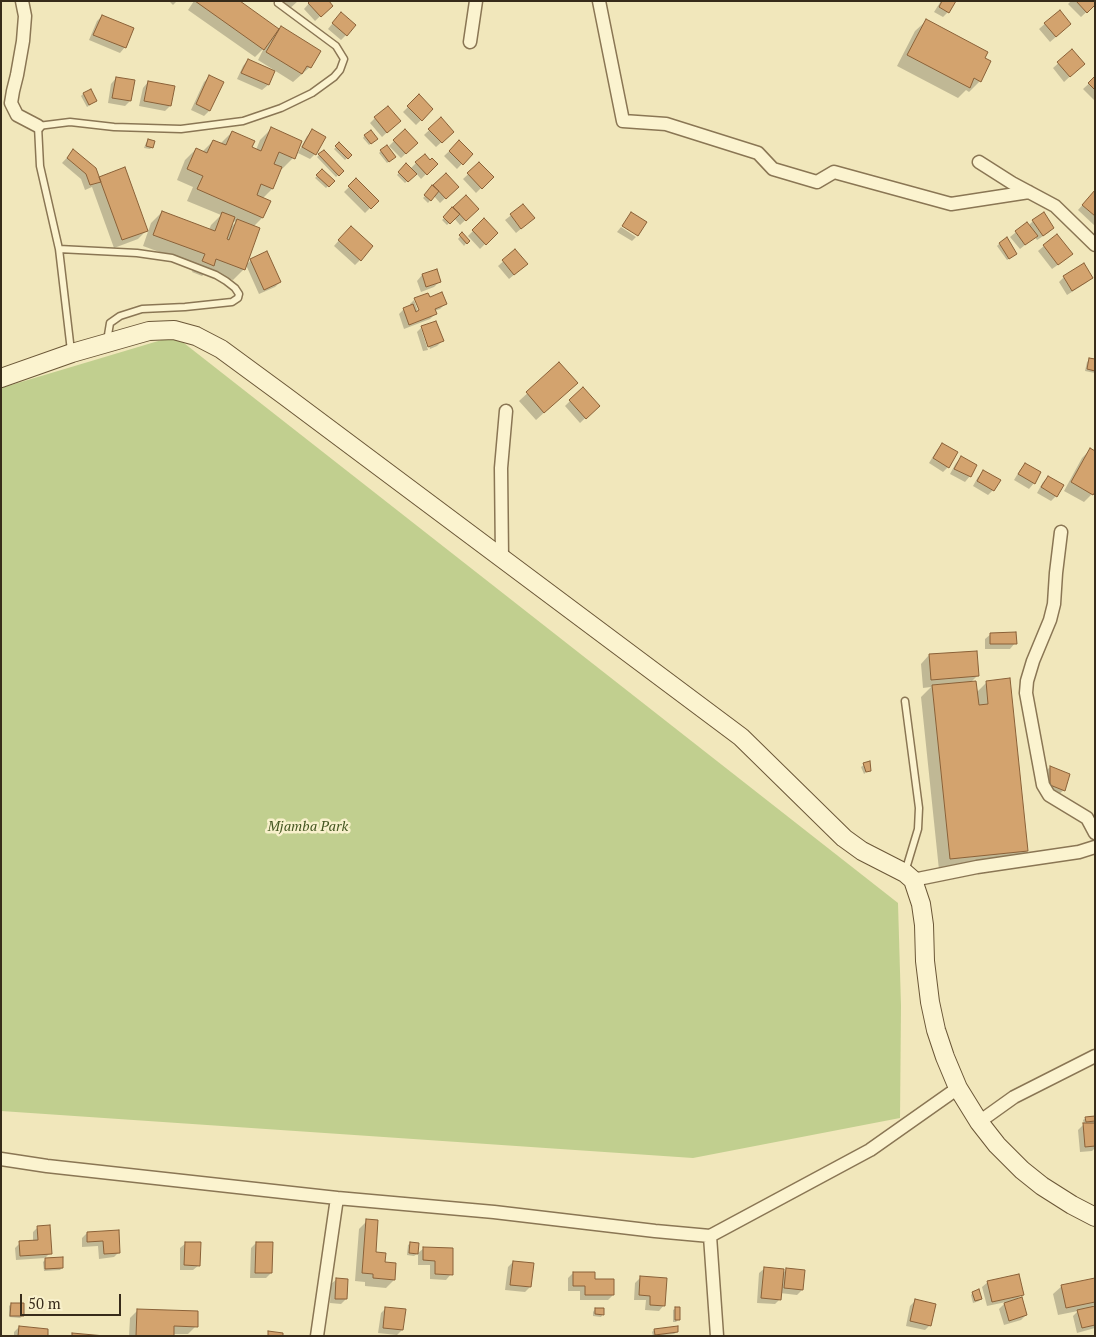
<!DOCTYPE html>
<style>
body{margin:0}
#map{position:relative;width:1096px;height:1337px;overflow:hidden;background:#f1e7bb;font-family:"PT Serif",serif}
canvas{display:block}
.frame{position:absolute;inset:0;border:2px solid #372b1a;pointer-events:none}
.scale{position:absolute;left:20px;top:1294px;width:101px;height:22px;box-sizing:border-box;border:2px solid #372b1a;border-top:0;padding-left:6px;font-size:15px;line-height:18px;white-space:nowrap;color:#372b1a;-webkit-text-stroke:4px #f8f0cb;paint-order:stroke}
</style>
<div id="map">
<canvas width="1096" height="1337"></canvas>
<div class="frame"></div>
<div class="scale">50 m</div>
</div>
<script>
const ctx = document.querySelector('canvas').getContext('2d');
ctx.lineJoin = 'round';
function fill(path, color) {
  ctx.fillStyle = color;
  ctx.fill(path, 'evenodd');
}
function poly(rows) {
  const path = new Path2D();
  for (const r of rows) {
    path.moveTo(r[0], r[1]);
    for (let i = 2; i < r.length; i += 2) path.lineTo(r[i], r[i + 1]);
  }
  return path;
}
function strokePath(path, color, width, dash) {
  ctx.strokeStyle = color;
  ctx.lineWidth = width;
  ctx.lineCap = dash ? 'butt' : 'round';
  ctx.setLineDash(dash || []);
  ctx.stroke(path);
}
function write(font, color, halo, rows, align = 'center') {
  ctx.font = font + ' "PT Serif",serif';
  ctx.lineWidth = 5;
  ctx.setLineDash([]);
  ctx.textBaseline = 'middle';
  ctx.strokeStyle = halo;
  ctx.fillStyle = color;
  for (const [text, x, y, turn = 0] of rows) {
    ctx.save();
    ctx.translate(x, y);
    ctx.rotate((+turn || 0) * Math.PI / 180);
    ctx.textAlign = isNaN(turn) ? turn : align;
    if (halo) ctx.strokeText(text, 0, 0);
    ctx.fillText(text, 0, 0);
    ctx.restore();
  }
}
const green = poly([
 [175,336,898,903,901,1006,900,1118,693,1158,1,1111,1,388]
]);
const shadow = poly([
 [169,1,177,1,173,5],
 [194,1,238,1,279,30,310,67,293,82,258,60,264,48,255,57,188,10],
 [278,1,298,1,287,11],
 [311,1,331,6,315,21,304,9],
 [941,1,954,1,948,12,943,17,934,12],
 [1071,1,1095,1,1095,4,1081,17,1068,4],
 [1059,11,1065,29,1050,42,1039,29],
 [102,16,125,47,120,53,89,40,97,21],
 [336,19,346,35,341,40,328,29],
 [926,21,983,59,980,81,969,92,966,90,958,98,897,66,915,31],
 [1072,51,1078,69,1064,82,1053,68],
 [248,60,273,72,268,85,262,90,237,79,243,66],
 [209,77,209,111,204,116,191,110,204,82],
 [116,78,130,101,125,106,108,103,111,84],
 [1095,78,1095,101,1083,89],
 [148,82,174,87,170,106,165,111,139,106,143,88],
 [83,94,96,101,87,107,81,96],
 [419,96,432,109,416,125,403,112],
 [375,118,394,126,382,137,370,123],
 [441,119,453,132,436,147,424,135],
 [271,129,301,142,293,158,282,169,281,168,272,189,262,199,269,202,262,218,253,227,244,269,233,280,207,271,202,276,192,272,195,265,143,246,151,223,162,212,209,230,211,225,221,215,187,201,193,187,177,180,185,160,196,149,202,152,213,141,220,144,232,132,251,148,256,150,260,140],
 [233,221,236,222,230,228],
 [405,130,417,143,401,158,389,146],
 [313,131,315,154,310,159,298,153,307,136],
 [365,135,374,141,369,145,363,138],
 [148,140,152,147,150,149,144,148,146,143],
 [459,142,471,154,457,169,444,156],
 [339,144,350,155,345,160,334,149],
 [73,151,146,231,138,239,114,248,92,187,85,190,81,179,62,163],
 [323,151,342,171,336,177,317,157],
 [381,151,392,159,387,163,379,153],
 [424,155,430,161,436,164,421,179,416,173,405,183,397,175,406,165,410,169],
 [479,164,492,177,476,193,463,179],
 [322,171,333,181,326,188,315,178],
 [446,175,457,187,440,203,434,196,428,203,423,198],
 [356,180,377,201,365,213,344,192],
 [1095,191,1095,226,1078,210],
 [466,197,472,214,460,225,454,218,447,225,442,220],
 [523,206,528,223,516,233,505,220],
 [484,220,496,233,480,249,468,236],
 [1033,221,1053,228,1048,233,1037,240,1035,237,1020,249,1010,237,1027,223,1029,225],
 [621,227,636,237,632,241,617,232],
 [346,232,360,260,355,265,334,246],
 [462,234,468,241,464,246,458,239],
 [1057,235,1066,259,1052,269,1038,251],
 [999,244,1013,256,1007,260,997,246],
 [515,251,521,269,509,279,498,266],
 [251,260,280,282,275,287,259,294,246,265],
 [436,271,439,282,434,287,421,292,417,281,422,275],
 [1064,277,1091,278,1086,283,1067,295,1059,282],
 [429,298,445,304,440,309,434,311,435,314,430,319,404,329,399,314,404,309,410,306,410,304,414,300,420,317,422,316,416,300,414,300],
 [422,327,442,341,437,346,430,349,423,328,421,328],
 [421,328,428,350,423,351,417,332],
 [1090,359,1095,361,1095,373,1085,371,1087,362],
 [559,364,568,391,536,420,519,401],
 [582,389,598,406,580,423,565,406],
 [942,445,948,467,943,472,929,463,937,450],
 [1090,450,1092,494,1084,502,1064,491,1082,458],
 [961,458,970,476,965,482,950,474,956,463],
 [1025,464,1040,473,1034,483,1029,489,1014,480,1020,470],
 [984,472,993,490,988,495,973,486,978,477],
 [1048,477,1056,496,1051,501,1037,493,1043,482],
 [991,634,1015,643,1010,649,985,649,985,639],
 [929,655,977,676,971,682,976,693,987,682,1027,851,1016,862,939,870,921,697,931,687,923,688,921,664],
 [864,765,869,770,864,774,861,767],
 [1050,767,1064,790,1058,795,1046,790,1045,772],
 [1095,1117,1095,1122,1093,1124,1095,1124,1095,1148,1092,1151,1080,1152,1078,1130,1084,1124,1083,1120,1086,1118],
 [367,1221,374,1253,384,1263,394,1280,386,1288,365,1286,365,1282,355,1281,359,1229],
 [38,1227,50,1253,45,1258,16,1260,15,1248,20,1243,33,1242,33,1232],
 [117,1231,119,1252,114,1257,99,1259,98,1246,82,1247,82,1238,87,1233],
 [186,1243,199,1265,193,1270,180,1270,180,1248],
 [256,1243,271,1273,266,1278,250,1278,251,1248],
 [411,1243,417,1254,414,1256,407,1255,408,1245],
 [424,1248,451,1274,446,1280,430,1279,430,1265,418,1265,418,1253],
 [45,1260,62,1268,60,1270,44,1271,43,1262],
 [513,1262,530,1287,525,1292,505,1290,508,1267],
 [765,1268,782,1274,787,1269,802,1290,797,1295,780,1293,780,1299,775,1304,757,1303,759,1273],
 [573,1273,593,1280,613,1295,608,1300,580,1300,580,1291,568,1291,568,1278],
 [640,1278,664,1305,659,1311,645,1310,646,1300,634,1300,635,1283],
 [337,1279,346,1299,341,1304,330,1303,331,1284],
 [1095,1281,1095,1304,1091,1308,1095,1307,1095,1328,1077,1333,1073,1316,1078,1311,1058,1315,1053,1294,1062,1286],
 [988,1282,1022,1294,1016,1300,1026,1315,1021,1320,1004,1325,999,1309,1006,1302,987,1306,982,1287],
 [973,1293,981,1299,979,1301,973,1303,971,1295],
 [915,1301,930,1325,925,1330,906,1326,910,1306],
 [11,1304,23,1316,20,1318,9,1317,9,1306],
 [386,1308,402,1330,397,1335,378,1333,381,1313],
 [676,1308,678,1320,676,1322,673,1322,673,1310],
 [595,1309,603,1314,601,1317,593,1316,593,1312],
 [138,1310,196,1326,188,1334,173,1334,172,1336,129,1336,130,1318],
 [19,1327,46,1336,14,1336,14,1332],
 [654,1330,677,1332,674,1334,653,1336,652,1332]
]);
const building = poly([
 [195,1,240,1,279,29,264,50,195,1],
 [310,1,329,1,333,6,321,17,308,3,310,1],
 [942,1,956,1,949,13,939,7,942,1],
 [1076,1,1095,1,1095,5,1087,13,1076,1],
 [1060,10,1071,24,1056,37,1044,23,1060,10],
 [341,12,356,25,347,36,332,23,341,12],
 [102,15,134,28,126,48,93,35,102,15],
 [926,19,988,52,985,58,991,61,981,82,974,78,970,88,907,55,926,19],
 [281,26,321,51,311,68,307,66,302,74,266,52,281,26],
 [1072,49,1085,64,1070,77,1057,62,1072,49],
 [248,59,275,71,269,85,241,73,248,59],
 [209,75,224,82,210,111,196,104,209,75],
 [1095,76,1095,90,1088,83,1095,76],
 [116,77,135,80,131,101,112,98,116,77],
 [148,81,175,86,171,106,144,101,148,81],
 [91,89,97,101,89,105,83,93,91,89],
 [419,94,433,109,422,121,407,106,419,94],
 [388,106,401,121,387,133,374,117,388,106],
 [441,117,454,132,442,143,428,129,441,117],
 [271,127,302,141,295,159,279,152,274,164,282,167,273,189,261,184,257,195,271,201,263,218,197,189,203,176,187,169,196,148,207,153,213,140,226,145,232,131,255,141,252,147,261,151,271,127],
 [312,129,326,137,316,155,302,147,312,129],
 [405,129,418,143,406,154,393,140,405,129],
 [371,130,378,139,371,144,364,135,371,130],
 [148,139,155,141,153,148,146,146,148,139],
 [459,140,473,154,463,165,449,151,459,140],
 [339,142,352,155,348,159,335,146,339,142],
 [387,145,396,157,389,162,380,150,387,145],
 [73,149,96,168,101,182,90,185,86,174,67,158,73,149],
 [324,150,344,171,339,176,318,154,324,150],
 [425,154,430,160,432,158,438,164,427,175,415,162,425,154],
 [479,162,494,177,482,189,467,173,479,162],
 [406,163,417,174,408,182,398,172,406,163],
 [125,167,148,231,122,240,99,177,125,167],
 [322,169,335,181,329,187,316,175,322,169],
 [446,173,459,187,446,199,433,185,446,173],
 [356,178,379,201,371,209,348,186,356,178],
 [432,185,439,191,431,201,424,195,432,185],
 [1095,190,1095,216,1082,205,1095,190],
 [466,195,479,209,466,221,453,207,466,195],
 [523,204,535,218,521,229,510,214,523,204],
 [452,207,460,214,450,224,443,217,452,207],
 [162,211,215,231,222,212,235,217,227,239,229,240,237,219,260,228,245,270,216,259,214,266,202,261,205,254,153,235,162,211],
 [631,212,647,222,638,236,622,226,631,212],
 [1044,212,1054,228,1043,236,1032,220,1044,212],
 [484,218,498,233,486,245,472,230,484,218],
 [1027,222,1038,236,1025,245,1015,231,1027,222],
 [351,226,373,246,361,261,338,240,351,226],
 [462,232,470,241,467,244,459,235,462,232],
 [1057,234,1073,254,1058,265,1043,245,1057,234],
 [1007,237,1017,254,1009,259,999,243,1007,237],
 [515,249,528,264,514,275,502,260,515,249],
 [267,251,281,282,264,290,250,259,267,251],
 [1084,263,1093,278,1072,291,1063,276,1084,263],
 [437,269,441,282,426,287,422,274,437,269],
 [442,292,447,304,435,309,437,314,409,325,403,308,413,304,416,312,419,310,414,298,428,293,430,297,442,292],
 [436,321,444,341,428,347,421,326,436,321],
 [1089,358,1095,359,1095,371,1087,369,1089,358],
 [559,362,578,383,544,413,526,392,559,362],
 [583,387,600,406,586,419,569,400,583,387],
 [942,443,958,452,949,468,933,458,942,443],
 [1090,448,1095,451,1095,492,1093,495,1071,482,1090,448],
 [961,456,977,465,971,477,954,469,961,456],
 [1025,463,1041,472,1035,484,1018,474,1025,463],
 [983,470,1001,480,994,491,977,481,983,470],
 [1048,476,1064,485,1057,497,1041,487,1048,476],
 [1016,632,1017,644,990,644,990,633,1016,632],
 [977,651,979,676,931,680,929,654,977,651],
 [1010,678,1028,851,950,859,932,685,976,681,979,705,988,704,986,681,1010,678],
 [870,761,871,771,866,772,863,763,870,761],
 [1050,766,1070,774,1065,791,1050,785,1050,766],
 [1095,1116,1095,1121,1086,1122,1085,1117,1095,1116],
 [1083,1123,1095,1123,1095,1146,1085,1147,1083,1123],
 [366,1219,378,1220,376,1252,386,1253,385,1262,396,1263,395,1280,373,1278,373,1274,362,1273,366,1219],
 [50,1225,52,1254,20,1256,19,1241,38,1240,37,1226,50,1225],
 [119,1230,120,1253,104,1254,103,1241,87,1242,87,1232,119,1230],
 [185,1242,201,1242,200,1266,184,1265,185,1242],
 [256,1242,273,1242,272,1273,255,1273,256,1242],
 [410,1242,419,1243,418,1254,409,1253,410,1242],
 [423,1247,453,1248,453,1275,435,1274,435,1261,423,1260,423,1247],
 [63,1257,63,1268,45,1269,45,1258,63,1257],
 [513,1261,534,1263,531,1287,510,1285,513,1261],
 [764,1267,784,1269,781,1300,761,1298,764,1267],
 [786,1268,805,1270,803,1290,784,1288,786,1268],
 [573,1272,595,1272,595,1279,614,1279,614,1295,585,1295,585,1286,573,1286,573,1272],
 [1019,1274,1024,1295,992,1302,987,1281,1019,1274],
 [640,1276,667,1278,665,1306,650,1305,650,1296,639,1295,640,1276],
 [336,1278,348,1279,347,1299,335,1299,336,1278],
 [1095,1278,1095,1302,1066,1308,1061,1285,1095,1278],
 [979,1289,982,1299,975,1301,972,1292,979,1289],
 [1022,1297,1027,1315,1009,1321,1004,1303,1022,1297],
 [915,1299,936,1304,931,1326,910,1321,915,1299],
 [11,1303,24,1303,24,1316,10,1316,11,1303],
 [1095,1306,1095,1325,1082,1328,1077,1310,1095,1306],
 [385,1307,406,1309,403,1330,383,1328,385,1307],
 [675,1307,680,1307,680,1320,675,1320,675,1307],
 [595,1308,604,1308,604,1315,595,1314,595,1308],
 [137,1309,198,1311,198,1327,174,1326,174,1336,136,1336,137,1309],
 [19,1326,48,1329,48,1336,18,1336,19,1326],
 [678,1326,678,1332,655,1335,654,1329,678,1326],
 [268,1331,283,1333,283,1336,268,1336,268,1331],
 [72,1333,105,1336,72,1336,72,1333]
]);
const service = poly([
 [59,249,137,253,172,258,216,275,226,281,235,288,239,294,238,298,232,302,185,307,142,309,120,316,110,323,107,341],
 [71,351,59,249,40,166,38,126,70,122,114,127,181,129,243,121,281,108,312,93,334,77,340,70,344,59,336,46,278,3],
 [905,872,918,829,919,808,905,701]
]);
const minor = poly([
 [22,1,25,16,23,41,17,75,13,91,11,103,17,115,38,126],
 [599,1,623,121,666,124,758,153,773,169,817,182,834,172,951,204,1029,192],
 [470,42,476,1],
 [979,162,1012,183,1055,206,1095,245],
 [1061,532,1056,573,1054,604,1050,620,1033,661,1027,681,1026,693,1043,785,1049,795,1087,818,1095,833],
 [502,558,501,468,506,411],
 [913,880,977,867,1079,852,1095,847],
 [979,1122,1014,1097,1095,1056],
 [1,1159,47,1166,337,1198,494,1212,655,1231,710,1236,870,1150,958,1088],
 [710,1236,717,1336],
 [317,1336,337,1198]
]);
const secondary = poly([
 [1,378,72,353,149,331,174,330,196,336,221,349,285,396,741,737,844,838,862,851,905,873,913,880,921,904,924,925,925,961,930,1002,936,1030,945,1057,958,1088,979,1122,997,1145,1022,1170,1042,1186,1072,1205,1095,1217]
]);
const parkNames = [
 ["Mjamba Park",308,827]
];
fill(green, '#c1cf8f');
fill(shadow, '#0003');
fill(building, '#d3a36e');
strokePath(building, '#8a6138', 1);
strokePath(service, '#8a7654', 9);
strokePath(minor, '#8a7654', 15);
strokePath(secondary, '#6b5737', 20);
strokePath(service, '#fbf3cf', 6);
strokePath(minor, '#fbf3cf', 12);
strokePath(secondary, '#fbf3cf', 18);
write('italic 14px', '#42551f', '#f8f0cb', parkNames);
</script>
